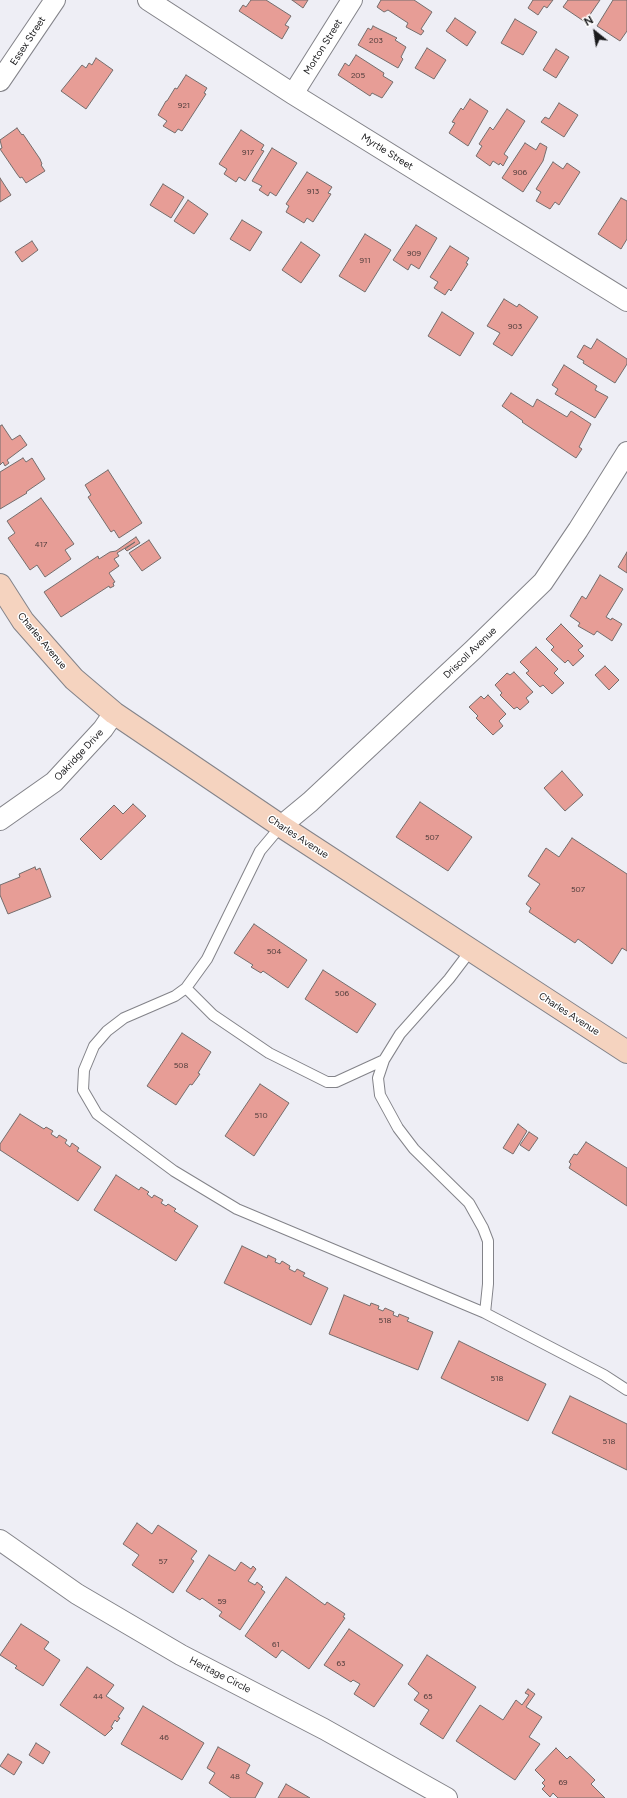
<!DOCTYPE html>
<style>
body{margin:0}
#map{position:relative;width:627px;height:1798px;overflow:hidden;background:#eeeef5;font-family:Figtree,sans-serif}
canvas{display:block}
.north{position:absolute;left:575px;top:12px;width:40px;height:40px;-webkit-text-stroke:3px #fff;paint-order:stroke;rotate:330deg;font-size:11px;font-weight:700;line-height:16px;text-align:center;color:#1b1b1d}
.north::after{content:'';display:block;margin:auto;width:14px;height:18px;background:#1b1b1d;clip-path:polygon(50% 0,100% 100%,50% 72%,0 100%)}
</style>
<div id="map">
<canvas width="627" height="1798"></canvas>
<div class="north">N</div>
</div>
<script>
const ctx = document.querySelector('canvas').getContext('2d');
ctx.lineJoin = 'round';
function fill(path, color) {
  ctx.fillStyle = color;
  ctx.fill(path, 'evenodd');
}
function poly(rows) {
  const path = new Path2D();
  for (const r of rows) {
    path.moveTo(r[0], r[1]);
    for (let i = 2; i < r.length; i += 2) path.lineTo(r[i], r[i + 1]);
  }
  return path;
}
function strokePath(path, color, width, dash) {
  ctx.strokeStyle = color;
  ctx.lineWidth = width;
  ctx.lineCap = dash ? 'butt' : 'round';
  ctx.setLineDash(dash || []);
  ctx.stroke(path);
}
function write(font, color, halo, rows, align = 'center') {
  ctx.font = font + ' Figtree,sans-serif';
  ctx.lineWidth = 3;
  ctx.setLineDash([]);
  ctx.textBaseline = 'middle';
  ctx.strokeStyle = halo;
  ctx.fillStyle = color;
  for (const [text, x, y, turn = 0] of rows) {
    ctx.save();
    ctx.translate(x, y);
    ctx.rotate((+turn || 0) * Math.PI / 180);
    ctx.textAlign = isNaN(turn) ? turn : align;
    if (halo) ctx.strokeText(text, 0, 0);
    ctx.fillText(text, 0, 0);
    ctx.restore();
  }
}
const building = poly([
 [251,0,266,0,291,16,285,25,289,27,282,39,239,11,243,5,246,7,251,0],
 [292,0,308,0,303,8,292,0],
 [381,0,414,0,432,12,421,29,424,31,421,35,406,27,408,23,388,10,384,12,377,7,381,0],
 [533,0,553,0,547,8,544,6,538,15,528,8,533,0],
 [568,0,600,0,585,22,563,7,568,0],
 [613,0,627,0,627,31,620,41,597,26,613,0],
 [455,18,476,32,467,46,446,31,455,18],
 [515,19,537,32,523,55,501,43,515,19],
 [373,26,397,38,395,40,406,47,401,57,403,59,398,68,358,45,368,28,371,30,373,26],
 [427,48,446,60,434,79,415,68,427,48],
 [556,49,569,57,556,78,543,70,556,49],
 [356,55,384,73,383,76,393,82,382,98,372,93,370,96,338,75,345,63,349,66,356,55],
 [96,58,113,70,86,109,61,91,82,65,86,68,89,63,92,65,96,58],
 [186,75,207,88,204,93,206,94,182,131,178,129,175,133,163,126,167,121,158,115,166,101,167,101,175,88,177,89,186,75],
 [470,99,488,111,468,146,449,133,455,123,452,122,461,108,463,110,470,99],
 [559,103,578,115,564,137,541,122,545,117,549,119,559,103],
 [507,109,525,121,504,154,508,157,503,166,500,163,499,165,493,161,490,166,476,156,482,146,479,144,490,127,493,130,507,109],
 [17,128,22,135,23,134,40,159,42,164,41,165,45,171,26,183,22,177,20,178,17,174,0,149,2,148,0,140,17,128],
 [241,130,264,145,261,150,264,151,245,181,239,177,236,182,224,174,227,169,219,164,241,130],
 [525,143,536,150,540,143,547,147,543,161,523,192,502,178,525,143],
 [272,148,297,163,276,196,270,192,268,196,259,190,262,186,252,181,272,148],
 [553,162,563,169,567,163,580,172,559,205,555,202,550,209,536,201,541,192,536,189,553,162],
 [307,172,332,187,328,193,331,194,313,222,307,218,304,223,286,212,289,206,286,204,307,172],
 [0,178,11,195,0,202,0,178],
 [163,184,184,197,171,218,150,205,163,184],
 [621,198,627,201,627,239,621,249,598,234,621,198],
 [188,200,208,214,194,234,174,221,188,200],
 [242,220,262,232,250,251,230,239,242,220],
 [416,225,437,238,419,269,411,264,408,270,393,260,416,225],
 [365,234,391,250,365,292,339,276,365,234],
 [32,241,38,250,22,262,15,252,32,241],
 [301,242,320,255,301,283,282,270,301,242],
 [450,246,469,258,466,263,468,264,451,291,449,289,445,295,434,288,438,282,430,277,450,246],
 [504,299,517,307,519,304,538,317,512,356,493,344,500,333,487,326,504,299],
 [442,312,474,333,460,356,428,336,442,312],
 [597,339,627,359,627,364,615,383,583,363,584,361,577,357,584,345,591,349,597,339],
 [564,365,597,386,595,390,608,397,595,418,555,394,558,389,552,385,564,365],
 [511,393,533,407,537,399,567,417,571,411,591,424,579,447,582,449,576,458,522,422,523,421,502,406,511,393],
 [2,425,12,440,20,435,27,445,7,460,9,463,5,466,3,462,0,465,0,426,2,425],
 [23,458,26,462,32,458,45,479,26,492,27,493,0,509,0,472,23,458],
 [108,470,142,523,119,538,114,530,111,532,88,497,91,495,85,485,108,470],
 [41,498,74,544,65,550,71,559,45,577,37,565,30,570,8,538,15,533,7,521,41,498],
 [136,537,140,543,127,551,125,549,135,542,117,553,119,556,114,559,119,566,109,573,115,582,113,583,114,586,110,588,109,586,61,617,44,592,98,556,99,559,110,552,116,551,136,537],
 [149,540,161,558,142,571,129,553,149,540],
 [627,552,627,573,618,567,627,552],
 [600,575,623,589,606,617,611,620,612,618,622,624,612,641,597,631,594,635,578,626,580,623,570,616,582,596,586,599,600,575],
 [561,624,583,646,578,650,584,656,573,666,568,660,565,663,551,650,554,647,546,639,561,624],
 [536,647,558,669,554,673,564,683,552,694,543,685,540,687,526,673,529,671,520,662,536,647],
 [605,666,619,680,609,690,595,675,605,666],
 [514,672,533,692,526,698,529,702,520,710,517,707,514,709,500,695,502,693,495,685,507,673,510,675,514,672],
 [488,695,506,714,499,721,503,726,493,735,476,718,478,716,469,707,481,696,484,699,488,695],
 [562,771,583,795,565,811,544,788,562,771],
 [420,802,472,837,448,871,396,837,420,802],
 [133,804,146,816,101,860,80,839,114,805,123,814,133,804],
 [572,838,627,874,627,951,622,948,612,964,578,939,575,943,529,912,531,908,526,904,540,884,528,876,546,848,559,857,572,838],
 [35,867,36,870,40,868,51,897,8,914,0,895,0,885,20,877,19,874,35,867],
 [254,924,307,960,288,988,263,971,261,973,251,967,253,965,234,953,254,924],
 [323,970,376,1004,357,1033,305,999,323,970],
 [182,1033,211,1052,198,1073,200,1074,192,1085,190,1084,176,1105,147,1086,182,1033],
 [260,1084,289,1103,254,1156,225,1136,260,1084],
 [20,1114,44,1129,46,1127,53,1131,51,1134,57,1138,59,1135,67,1140,65,1143,70,1147,72,1143,79,1148,77,1151,101,1167,78,1201,0,1150,0,1144,20,1114],
 [518,1124,527,1131,513,1154,503,1148,518,1124],
 [529,1132,538,1138,529,1151,520,1145,529,1132],
 [586,1142,627,1168,627,1206,569,1168,571,1164,569,1162,574,1154,577,1155,586,1142],
 [116,1175,139,1190,141,1187,149,1192,147,1194,152,1198,154,1195,163,1200,161,1203,166,1206,168,1204,176,1209,174,1211,198,1226,176,1261,94,1210,116,1175],
 [242,1246,267,1258,268,1255,276,1259,275,1262,280,1264,282,1261,290,1266,289,1269,295,1272,297,1269,305,1273,303,1276,328,1288,311,1325,224,1283,242,1246],
 [344,1295,370,1306,371,1303,379,1306,378,1309,383,1311,385,1308,394,1312,393,1315,398,1317,399,1314,409,1318,407,1321,433,1332,418,1370,329,1334,344,1295],
 [459,1341,546,1384,528,1421,441,1378,459,1341],
 [570,1396,627,1424,627,1470,552,1433,570,1396],
 [137,1523,152,1534,158,1525,197,1551,191,1559,194,1561,173,1593,132,1565,139,1555,123,1544,137,1523],
 [209,1555,235,1571,241,1562,251,1569,253,1566,256,1569,248,1581,255,1585,257,1582,263,1587,261,1589,265,1592,240,1630,219,1616,222,1612,202,1598,200,1600,186,1591,209,1555],
 [286,1577,325,1605,327,1602,345,1614,343,1617,345,1618,309,1669,282,1650,276,1658,245,1636,286,1577],
 [21,1624,49,1642,44,1649,60,1660,43,1686,15,1668,17,1666,0,1655,21,1624],
 [349,1629,403,1665,374,1707,354,1694,360,1684,353,1680,351,1682,324,1665,349,1629],
 [427,1655,476,1687,443,1739,420,1724,429,1710,414,1700,419,1693,408,1684,427,1655],
 [87,1667,114,1685,106,1696,124,1708,118,1717,120,1718,117,1722,115,1720,111,1727,113,1728,105,1736,60,1705,87,1667],
 [528,1689,535,1694,526,1707,542,1717,529,1737,540,1744,515,1780,456,1741,480,1705,503,1720,516,1700,522,1705,529,1695,525,1693,528,1689],
 [143,1706,204,1743,182,1780,121,1744,143,1706],
 [36,1743,50,1752,43,1764,29,1755,36,1743],
 [218,1747,250,1765,246,1773,263,1783,255,1798,231,1798,209,1783,215,1773,207,1768,218,1747],
 [556,1748,567,1759,570,1756,595,1780,591,1784,605,1798,558,1798,553,1793,550,1797,542,1789,545,1786,542,1783,545,1780,535,1770,556,1748],
 [8,1754,22,1762,14,1775,0,1766,8,1754],
 [286,1784,310,1798,278,1798,286,1784]
]);
const lane = poly([
 [281,826,260,851,207,959,186,988,175,996,124,1018,107,1031,94,1046,84,1070,83,1090,97,1114,174,1171,237,1209,485,1313,604,1375,627,1390],
 [471,950,449,979,400,1034,384,1060,378,1078,380,1095,398,1128,414,1149,469,1203,483,1228,488,1241,488,1284,485,1313],
 [186,988,213,1015,269,1053,327,1082,336,1082,384,1060]
]);
const street = poly([
 [148,0,293,94,627,301],
 [0,81,55,0],
 [293,94,352,0],
 [0,820,54,782,103,729,114,713],
 [281,826,310,802,473,650,543,582,578,530,627,452],
 [0,1540,77,1594,181,1655,324,1729,447,1798]
]);
const secondary = poly([
 [0,585,23,621,74,679,114,713,281,826,627,1052]
]);
const numberNames = [
 ["203",376,41],
 ["205",358,76],
 ["921",184,106],
 ["917",248,153],
 ["906",520,173],
 ["913",313,192],
 ["909",414,254],
 ["911",365,261],
 ["903",515,327],
 ["417",41,545],
 ["507",432,838],
 ["507",578,890],
 ["504",274,952],
 ["506",342,994],
 ["508",181,1066],
 ["510",261,1116],
 ["518",385,1321],
 ["518",497,1379],
 ["518",609,1442],
 ["57",163,1562],
 ["59",222,1602],
 ["61",276,1645],
 ["63",341,1664],
 ["44",98,1697],
 ["65",428,1697],
 ["46",164,1738],
 ["48",235,1777],
 ["69",563,1783]
];
const streetNames = [
 ["Essex Street",28,41,-57],
 ["Morton Street",323,47,-58],
 ["Myrtle Street",387,152,32],
 ["Charles Avenue",42,641,50],
 ["Driscoll Avenue",470,653,-44],
 ["Oakridge Drive",79,755,-47],
 ["Charles Avenue",298,837,33],
 ["Charles Avenue",569,1014,33],
 ["Heritage Circle",220,1675,27]
];
fill(building, '#e79d96');
strokePath(building, '#756d6c', 1);
strokePath(lane, '#838389', 12);
strokePath(street, '#838389', 22);
strokePath(secondary, '#838389', 24);
strokePath(lane, '#fff', 10);
strokePath(street, '#fff', 20);
strokePath(secondary, '#f5d3bf', 22);
write('8px', '#4e3c3b', null, numberNames);
write('10px', '#1b1b1d', '#fff', streetNames);
</script>
